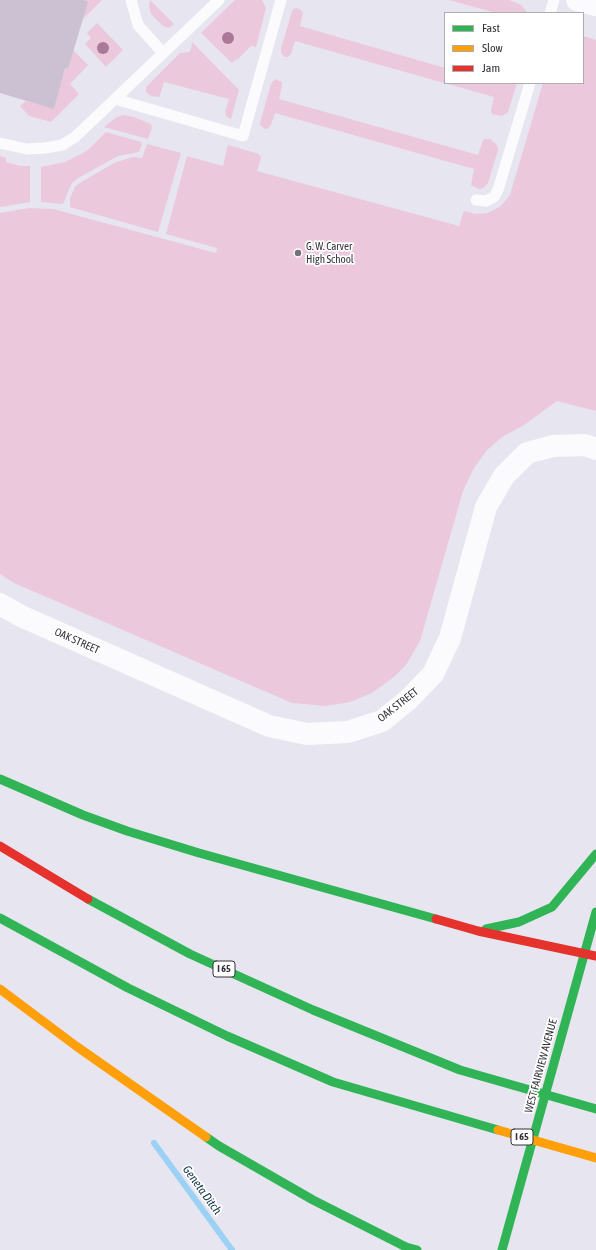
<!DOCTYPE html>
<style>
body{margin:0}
#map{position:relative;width:596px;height:1250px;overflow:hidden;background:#e7e5f0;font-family:"Asap Condensed",sans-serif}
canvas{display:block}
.legend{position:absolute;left:444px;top:12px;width:140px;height:72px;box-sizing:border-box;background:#fff;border:1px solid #adadb0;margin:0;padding:5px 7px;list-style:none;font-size:12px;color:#333239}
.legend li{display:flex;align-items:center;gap:8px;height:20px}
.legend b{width:20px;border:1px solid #adadb0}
</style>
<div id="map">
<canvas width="596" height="1250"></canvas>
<ul class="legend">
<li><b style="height:5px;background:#30b455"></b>Fast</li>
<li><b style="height:5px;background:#ff9f0a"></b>Slow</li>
<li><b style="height:5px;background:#e5322d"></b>Jam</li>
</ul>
</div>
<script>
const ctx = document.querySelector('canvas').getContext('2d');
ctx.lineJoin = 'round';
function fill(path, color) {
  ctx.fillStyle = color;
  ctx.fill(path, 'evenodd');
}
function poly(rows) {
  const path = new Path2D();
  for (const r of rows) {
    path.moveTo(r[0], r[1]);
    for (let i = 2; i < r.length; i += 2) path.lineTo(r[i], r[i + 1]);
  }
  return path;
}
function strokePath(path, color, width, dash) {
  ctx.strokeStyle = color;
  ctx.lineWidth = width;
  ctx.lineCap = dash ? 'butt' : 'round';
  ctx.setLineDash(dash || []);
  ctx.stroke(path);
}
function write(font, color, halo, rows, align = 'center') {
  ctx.font = font + ' "Asap Condensed",sans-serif';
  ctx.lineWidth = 3.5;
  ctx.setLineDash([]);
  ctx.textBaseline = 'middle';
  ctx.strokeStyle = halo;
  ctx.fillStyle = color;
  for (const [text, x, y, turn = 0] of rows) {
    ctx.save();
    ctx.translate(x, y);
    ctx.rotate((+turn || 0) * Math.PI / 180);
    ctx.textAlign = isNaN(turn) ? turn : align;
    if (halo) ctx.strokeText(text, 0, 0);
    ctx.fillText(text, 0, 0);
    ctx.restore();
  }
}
const green = poly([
 [84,0,102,0,83,19,87,2],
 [150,0,174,24,169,28,163,26,151,14,149,6],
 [235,0,262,0,266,8,256,47,251,46,237,60,236,59,232,63,201,33],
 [449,0,509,0,521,5,528,13,496,13],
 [297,8,301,10,303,13,300,26,445,68,445,83,517,83,508,112,502,116,492,114,491,111,494,97,295,41,291,54,288,57,285,57,281,53,281,49,292,11,293,9],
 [97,23,123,50,106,67,85,44,91,38,87,33],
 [583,36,596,40,596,411,557,401,524,425,502,437,486,451,473,470,463,491,420,641,406,665,395,676,372,693,350,702,326,706,292,703,14,583,0,574,0,213,29,208,53,209,216,253,217,248,166,234,187,156,223,166,228,145,259,154,261,158,257,171,459,226,464,211,475,214,488,213,501,206,510,195,543,83,583,83],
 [192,42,239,90,231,119,227,117,225,113,229,99,164,82,160,95,159,97,151,96,146,92,146,87,180,53,189,52,191,49],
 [73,50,88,65,70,84,79,94,51,122,29,116,20,106,26,101,54,108,65,68,68,69],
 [275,79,282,82,282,86,279,99,478,155,483,140,484,139,490,139,496,144,498,147,498,150,488,183,483,188,479,189,471,185,474,169,275,113,271,125,267,129,265,129,260,125,260,123,271,84],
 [124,115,134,117,151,124,152,128,148,139,104,127,117,117],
 [106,132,141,142,142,144,139,152,118,156,80,177,73,182,69,189,64,202,62,204,41,202,41,167,65,162,83,153,89,149],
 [147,144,181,153,158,232,70,207,70,198,75,187,78,184,114,163,133,157,142,158],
 [0,156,6,158,6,162,20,166,30,166,30,202,0,207]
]);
const stream = poly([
 [154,1143,232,1250]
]);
const building = poly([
 [0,0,84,0,88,2,68,69,65,68,54,109,0,93]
]);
const lane = poly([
 [131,0,138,25,163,53],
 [550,13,554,0],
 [115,99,243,136,281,0],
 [0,143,27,149,45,148,62,145,75,137,219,0],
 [476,200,486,201,494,197,498,190,530,83]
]);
const street = poly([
 [577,0,596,5],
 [0,604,21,616,269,726,307,734,348,732,382,721,409,699,433,674,450,638,486,507,504,476,527,453,553,446,585,445,596,449]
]);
const fast = poly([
 [0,779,83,815,127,831,199,853,436,919],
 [88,899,190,954,313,1010,460,1070,596,1109],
 [0,918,128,988,227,1036,333,1082,498,1130],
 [486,929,519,922,552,907,596,854],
 [206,1137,219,1146,313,1200,406,1247,417,1250],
 [502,1250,596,912]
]);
const slow = poly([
 [0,989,76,1046,206,1137],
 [498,1130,596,1158]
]);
const jam = poly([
 [0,846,88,899],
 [436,919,478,931,596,956]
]);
const trees = [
 [228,38],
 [103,48]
];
const markers = [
 [298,253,4,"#727179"]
];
const shields = [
 [224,969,22],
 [522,1137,22]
];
const shieldNames = [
 ["I 65",224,969],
 ["I 65",522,1137]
];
const poiNames = [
 ["G. W. Carver",306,247],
 ["High School",306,260]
];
const streetNames = [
 ["OAK STREET",77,641,24],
 ["OAK STREET",398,705,-38],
 ["WEST FAIRVIEW AVENUE",541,1066,-75]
];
const waterNames = [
 ["Geneta Ditch",202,1190,54]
];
fill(green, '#ecc8dc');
strokePath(stream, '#9bd1f4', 6);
fill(building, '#ccc1d2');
strokePath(lane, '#fbfbfd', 11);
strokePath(street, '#fbfbfd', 22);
strokePath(fast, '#30b455', 9);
strokePath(slow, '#ff9f0a', 9);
strokePath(jam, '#e5322d', 9);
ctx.fillStyle = '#aa7997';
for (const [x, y] of trees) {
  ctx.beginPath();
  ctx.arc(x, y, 6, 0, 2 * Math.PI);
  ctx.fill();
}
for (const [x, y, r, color] of markers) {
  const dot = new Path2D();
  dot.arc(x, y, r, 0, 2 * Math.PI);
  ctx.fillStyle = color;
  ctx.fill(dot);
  strokePath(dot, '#fff', 1.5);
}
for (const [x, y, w] of shields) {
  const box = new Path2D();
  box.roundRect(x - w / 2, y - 8, w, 16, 3);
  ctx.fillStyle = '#fff';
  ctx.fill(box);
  strokePath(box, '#333239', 1);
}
write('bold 10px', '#333239', null, shieldNames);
write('11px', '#333239', '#fff', poiNames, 'left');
write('11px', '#333239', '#fff', streetNames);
write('italic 12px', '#133749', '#fff', waterNames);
</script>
